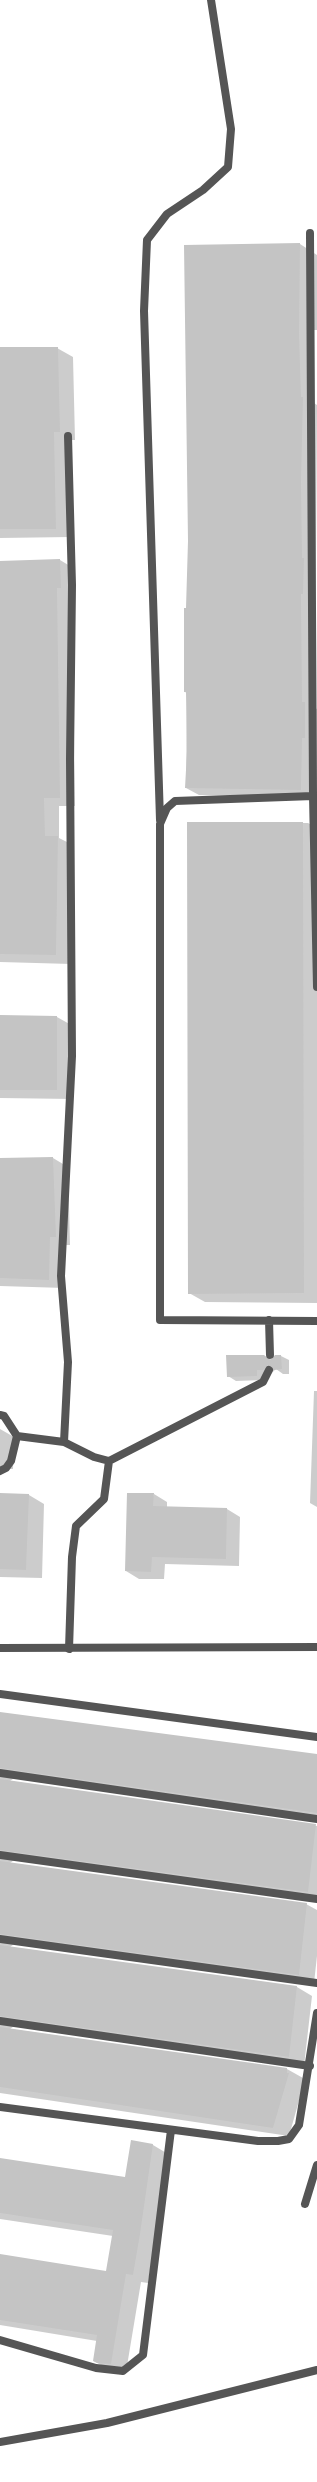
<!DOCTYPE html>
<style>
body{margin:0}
canvas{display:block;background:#fff}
</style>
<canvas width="317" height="2482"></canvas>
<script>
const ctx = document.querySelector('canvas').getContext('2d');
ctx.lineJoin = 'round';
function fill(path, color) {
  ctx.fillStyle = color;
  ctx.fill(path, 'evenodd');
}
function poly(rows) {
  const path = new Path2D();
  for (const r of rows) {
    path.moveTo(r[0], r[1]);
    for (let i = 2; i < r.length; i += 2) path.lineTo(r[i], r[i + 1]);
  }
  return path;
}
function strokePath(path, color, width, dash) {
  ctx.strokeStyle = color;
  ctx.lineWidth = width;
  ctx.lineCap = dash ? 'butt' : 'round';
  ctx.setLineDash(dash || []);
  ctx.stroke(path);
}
const shadow = poly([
 [300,244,317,255,317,248,317,330,314,330,314,403,317,405,315,708,317,709,317,792,314,792,314,797,199,795,186,788,187,693,185,692,189,541,185,246],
 [0,348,57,348,73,357,75,440,69,440,71,537,0,538],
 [60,560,75,569,72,596,75,806,59,806,59,838,73,845,71,964,0,962,0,562],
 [188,823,308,823,317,828,317,1303,205,1302,189,1293],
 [0,1016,57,1017,73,1026,72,1099,0,1098],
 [53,1158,68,1167,70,1245,65,1245,64,1288,0,1286,0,1159],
 [264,1356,272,1360,276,1356,281,1356,289,1360,289,1374,283,1374,276,1369,264,1380,236,1381,228,1376],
 [314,1391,317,1391,317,1507,310,1503],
 [0,1429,14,1437,13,1469,0,1469],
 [0,1494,29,1495,44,1504,42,1578,0,1577],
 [154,1494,167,1502,167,1508,227,1509,240,1517,239,1566,165,1564,164,1579,139,1579,126,1571],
 [0,1713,317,1755,317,1819,17,1776,10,1781,317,1826,317,1900,17,1858,10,1863,306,1904,317,1910,317,1956,314,1983,17,1942,10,1947,297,1987,312,1996,304,2066,17,2024,10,2029,287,2069,303,2078,304,2083,289,2136,0,2093],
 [132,2142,153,2145,168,2154,148,2283,141,2282,126,2372,109,2370,94,2361,97,2341,0,2325,0,2255,107,2272,113,2236,0,2219,0,2159,126,2178]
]);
const building = poly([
 [300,243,299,334,301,397,303,397,301,482,302,558,304,558,303,594,301,594,302,702,305,702,305,738,302,738,301,790,185,788,187,752,186,692,184,692,184,608,186,608,188,541,184,245],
 [0,347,58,347,60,432,54,432,56,529,0,529],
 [60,559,61,588,57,588,60,798,44,798,45,836,58,836,56,955,0,954,0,561],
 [187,822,303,822,304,1293,188,1294],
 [0,1015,57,1016,57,1090,0,1090],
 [53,1157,56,1237,50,1237,49,1280,0,1278,0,1158],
 [226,1355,264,1355,270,1360,275,1355,281,1355,282,1369,274,1370,268,1365,263,1370,257,1370,257,1376,227,1377],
 [0,1493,29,1494,26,1570,0,1569],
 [127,1493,154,1493,153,1506,227,1508,226,1559,152,1557,151,1572,125,1571],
 [0,1712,317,1754,317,1813,0,1768],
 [0,1779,316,1824,308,1892,0,1850],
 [0,1861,307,1903,299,1975,0,1934],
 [0,1945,297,1986,289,2057,0,2016],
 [0,2027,287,2068,287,2073,289,2073,273,2128,0,2087],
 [131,2140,153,2144,140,2234,133,2275,126,2274,111,2364,97,2363,93,2361,97,2335,0,2320,0,2254,106,2271,113,2230,0,2213,0,2158,125,2177]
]);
const lane = poly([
 [310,233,313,796,175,801,167,808,160,824,160,1320,317,1321],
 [68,436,72,585,70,759,72,1056,61,1276,68,1362,64,1442,94,1457,109,1461,104,1499,76,1526,72,1557,69,1649],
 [313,796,317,987],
 [160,820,144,311,147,240,167,214,203,190,228,167,231,129,211,0],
 [269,1320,270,1355],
 [0,1415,4,1416,17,1436,64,1442],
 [109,1461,263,1382,269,1370],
 [0,1471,6,1468,11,1461,17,1436],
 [0,1694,317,1737],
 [0,1773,317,1819],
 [0,1855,317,1899],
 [0,1939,317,1983],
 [0,2021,310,2066],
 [0,2107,258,2141,278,2141,289,2139,299,2125,317,2013],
 [305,2204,317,2165],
 [0,2340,96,2368,123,2371,143,2355,171,2130]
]);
const street = poly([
 [0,1648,317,1647],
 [0,2442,107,2423,317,2370]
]);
fill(shadow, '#0003');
fill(building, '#c4c4c4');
strokePath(lane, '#555', 8);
strokePath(street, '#555', 8);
</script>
